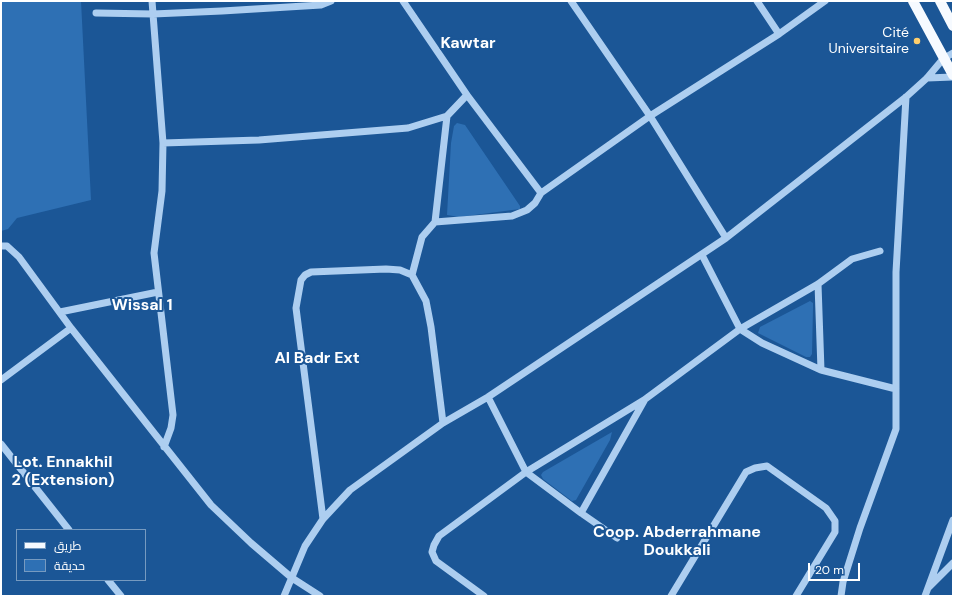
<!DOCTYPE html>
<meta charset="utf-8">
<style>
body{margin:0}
#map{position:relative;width:954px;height:597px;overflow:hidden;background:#1b5696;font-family:"DM Sans",Cairo,sans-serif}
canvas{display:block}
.frame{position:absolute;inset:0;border:2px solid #fff;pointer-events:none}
.legend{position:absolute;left:16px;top:529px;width:130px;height:52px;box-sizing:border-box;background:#1b5696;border:1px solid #769ac0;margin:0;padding:5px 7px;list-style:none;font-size:12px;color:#fff}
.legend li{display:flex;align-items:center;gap:8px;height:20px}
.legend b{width:20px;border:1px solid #769ac0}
.scale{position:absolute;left:808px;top:563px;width:52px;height:18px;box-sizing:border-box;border:2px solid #fff;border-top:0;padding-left:5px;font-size:12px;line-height:14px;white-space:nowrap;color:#fff;-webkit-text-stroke:3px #1b5696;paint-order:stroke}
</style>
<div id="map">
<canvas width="954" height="597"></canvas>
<div class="frame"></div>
<ul class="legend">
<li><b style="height:5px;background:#f6faff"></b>طريق</li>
<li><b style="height:11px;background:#2e70b4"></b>حديقة</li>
</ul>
<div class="scale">20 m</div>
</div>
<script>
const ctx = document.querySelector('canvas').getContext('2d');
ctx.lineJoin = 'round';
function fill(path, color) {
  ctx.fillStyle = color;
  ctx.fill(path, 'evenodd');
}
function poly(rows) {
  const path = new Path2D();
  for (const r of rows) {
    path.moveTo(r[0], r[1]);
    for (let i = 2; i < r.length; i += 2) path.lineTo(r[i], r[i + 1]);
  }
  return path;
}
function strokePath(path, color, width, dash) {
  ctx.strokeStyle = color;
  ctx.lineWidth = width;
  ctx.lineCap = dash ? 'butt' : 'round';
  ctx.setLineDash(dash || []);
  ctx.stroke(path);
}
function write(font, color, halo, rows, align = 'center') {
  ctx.font = font + ' "DM Sans",sans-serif';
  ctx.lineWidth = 4;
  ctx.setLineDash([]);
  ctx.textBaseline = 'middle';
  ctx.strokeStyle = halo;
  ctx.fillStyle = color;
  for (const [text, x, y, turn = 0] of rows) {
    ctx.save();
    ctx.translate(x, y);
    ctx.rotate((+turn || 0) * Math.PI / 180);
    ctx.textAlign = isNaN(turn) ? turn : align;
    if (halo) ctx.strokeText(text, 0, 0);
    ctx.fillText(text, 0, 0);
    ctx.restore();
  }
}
const green = poly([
 [1,1,81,1,91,200,17,218,8,229,1,231],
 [457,123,465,125,520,206,520,209,459,217,447,215,451,143,454,126],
 [810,301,813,303,813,308,812,354,810,357,806,357,758,333,760,327],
 [612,432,610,440,576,500,572,501,543,479,541,475,543,472]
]);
const minor = poly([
 [152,1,163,143,162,191,154,253,173,415,171,428,164,447],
 [403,1,467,95],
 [571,1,650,116,726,238],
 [757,1,779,34],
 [96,13,153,14,222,11,321,5,331,1],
 [927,78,953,77],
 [163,143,259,140,408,128,447,116,467,95,541,193],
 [435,222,447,116],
 [1,246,7,246,19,257,71,328],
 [702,255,740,329,762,343,821,370,896,389],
 [412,275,422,237,435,222,512,216,527,210,535,203,541,193,650,116,779,34,825,1],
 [818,284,821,370],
 [60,312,158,292],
 [1,380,71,328,211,505,251,543,292,578,320,596],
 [488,397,526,472,581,513,644,401],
 [1,444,69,530],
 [581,513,617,538],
 [323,519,296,308,301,280,305,275,311,272,386,269,400,270,412,275,426,301,431,327,443,423],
 [108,580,121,596],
 [929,587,953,563],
 [284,596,305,546,323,519,350,490,443,423,488,397,726,238,906,97,927,78,943,59,953,53],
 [484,596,436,561,432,552,434,545,439,536,526,472,644,400,740,329,818,284,852,259,880,251],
 [671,596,746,472,755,468,767,466,826,508,835,521,835,532,796,596],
 [841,596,843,582,860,528,896,429,896,272,906,97],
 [925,596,953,520]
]);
const major = poly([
 [913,1,953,75],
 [940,1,953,26]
]);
const markers = [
 [917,41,4,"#ffce6c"]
];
const poiNames = [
 ["Cité",909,33],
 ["Universitaire",909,49]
];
const quarterNames = [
 ["Kawtar",468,44],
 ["Wissal 1",142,306],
 ["Al Badr Ext",317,359],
 ["Lot. Ennakhil",63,463],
 ["2 (Extension)",63,481],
 ["Coop. Abderrahmane",677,533],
 ["Doukkali",677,551]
];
fill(green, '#2e70b4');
strokePath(minor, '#adcef0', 7);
strokePath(major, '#f6faff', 10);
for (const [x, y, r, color] of markers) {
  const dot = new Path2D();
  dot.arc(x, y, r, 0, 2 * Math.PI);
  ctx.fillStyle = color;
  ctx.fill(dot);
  strokePath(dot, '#1b5696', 1.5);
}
write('14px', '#fff', '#1b5696', poiNames, 'right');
write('bold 16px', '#fff', '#1b5696', quarterNames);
</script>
